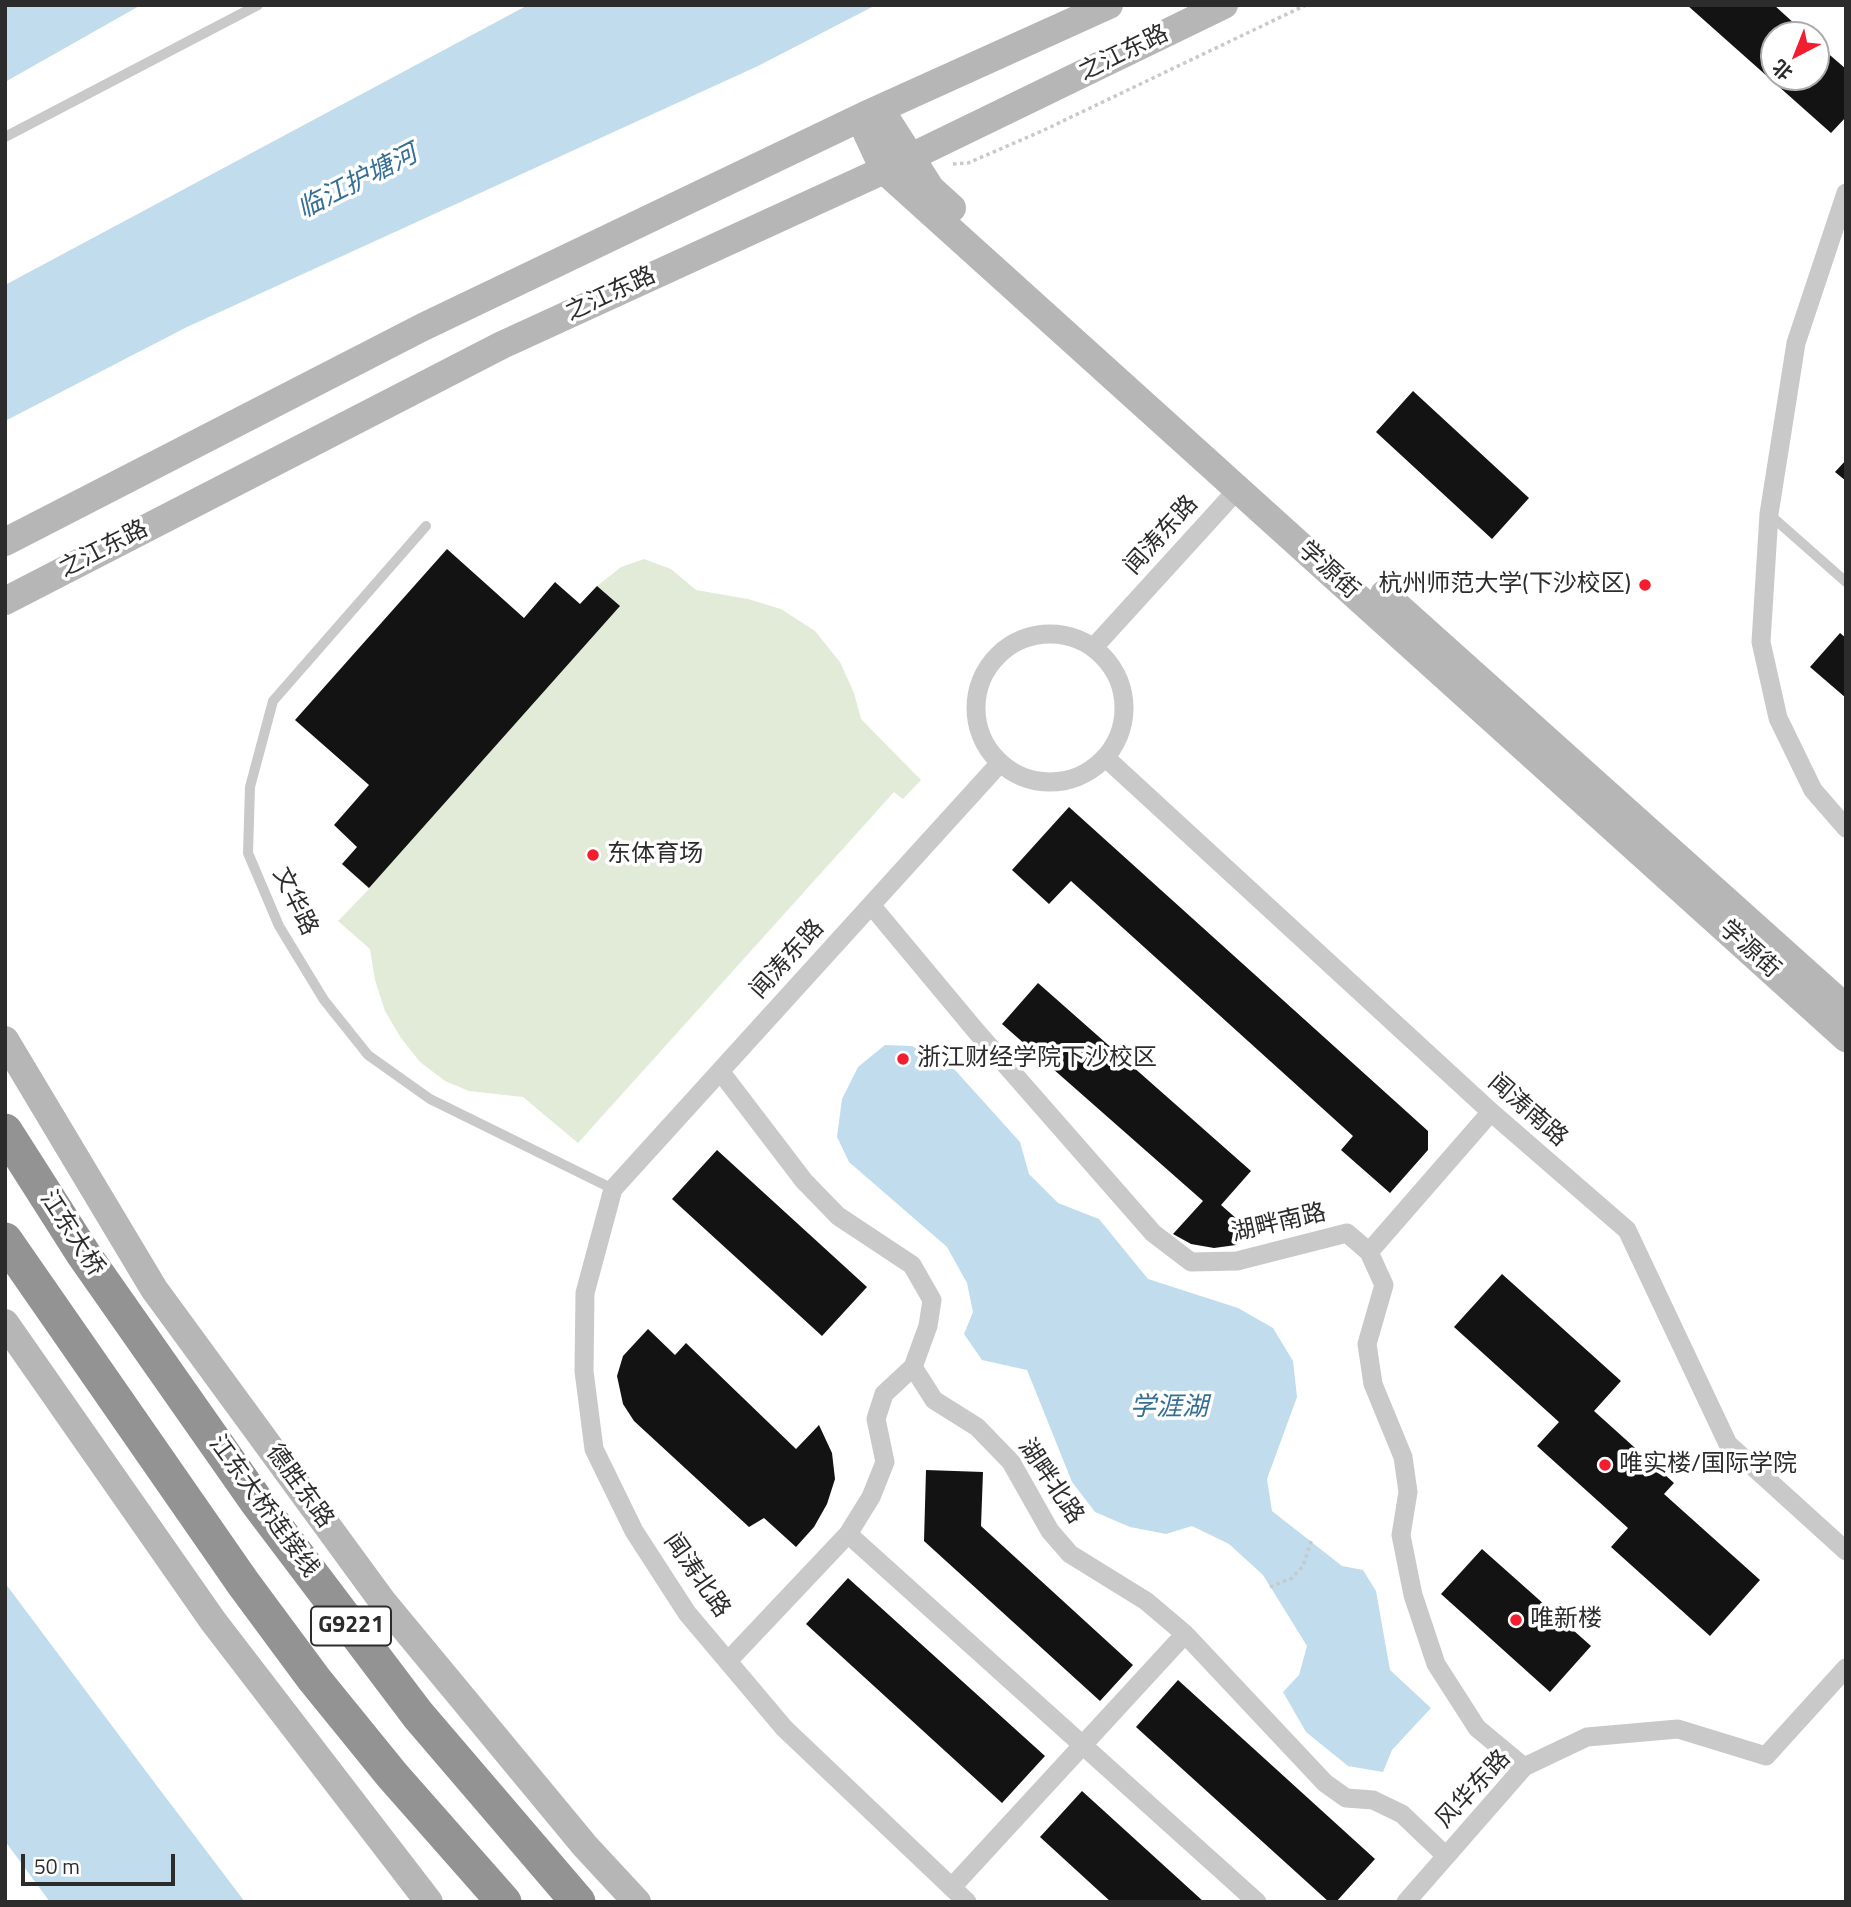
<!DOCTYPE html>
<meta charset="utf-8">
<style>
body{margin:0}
#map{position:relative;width:1851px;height:1907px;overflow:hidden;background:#fff;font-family:"Titillium Web","Noto Sans SC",sans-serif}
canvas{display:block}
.frame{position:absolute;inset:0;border:7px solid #2c2c2c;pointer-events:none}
.north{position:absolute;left:1760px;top:21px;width:70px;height:70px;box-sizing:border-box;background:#fff;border:2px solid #ababab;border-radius:50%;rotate:222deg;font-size:19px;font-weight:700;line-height:28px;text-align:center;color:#2c2c2c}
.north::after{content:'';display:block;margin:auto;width:24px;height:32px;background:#f21e2f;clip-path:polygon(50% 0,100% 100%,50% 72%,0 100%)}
.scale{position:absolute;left:21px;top:1854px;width:154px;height:32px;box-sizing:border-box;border:4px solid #2c2c2c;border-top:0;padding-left:9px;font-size:21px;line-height:24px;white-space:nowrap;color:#2c2c2c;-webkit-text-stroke:5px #fff;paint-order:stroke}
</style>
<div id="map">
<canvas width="1851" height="1907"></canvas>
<div class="frame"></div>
<div class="north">北</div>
<div class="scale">50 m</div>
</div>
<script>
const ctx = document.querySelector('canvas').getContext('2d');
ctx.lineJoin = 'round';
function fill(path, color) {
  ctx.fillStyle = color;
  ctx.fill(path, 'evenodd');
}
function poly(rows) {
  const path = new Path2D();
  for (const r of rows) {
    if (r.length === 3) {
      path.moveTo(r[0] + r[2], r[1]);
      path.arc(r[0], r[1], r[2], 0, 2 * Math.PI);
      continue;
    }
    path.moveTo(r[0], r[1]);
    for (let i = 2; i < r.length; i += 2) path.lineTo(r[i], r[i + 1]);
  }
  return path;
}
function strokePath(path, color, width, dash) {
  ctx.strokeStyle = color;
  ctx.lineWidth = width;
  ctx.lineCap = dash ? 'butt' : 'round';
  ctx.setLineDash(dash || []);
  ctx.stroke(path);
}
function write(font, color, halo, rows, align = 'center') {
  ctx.font = font + ' "Titillium Web","Noto Sans SC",sans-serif';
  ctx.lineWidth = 7;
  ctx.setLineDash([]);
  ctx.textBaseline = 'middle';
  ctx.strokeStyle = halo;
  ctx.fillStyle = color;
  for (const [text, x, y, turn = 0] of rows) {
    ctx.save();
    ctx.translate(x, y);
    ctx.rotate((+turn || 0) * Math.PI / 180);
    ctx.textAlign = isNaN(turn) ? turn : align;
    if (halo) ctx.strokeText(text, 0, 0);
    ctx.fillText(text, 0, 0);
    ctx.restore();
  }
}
const green = poly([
 [644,559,671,569,696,590,748,599,781,609,815,631,840,662,854,693,861,719,921,780,903,799,894,792,578,1143,523,1097,469,1091,445,1081,420,1062,401,1038,385,1011,375,980,370,949,338,921,369,889,342,864,597,586,621,567]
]);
const water = poly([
 [5,5,141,5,5,82],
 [528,5,876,5,758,66,187,327,5,421,5,285],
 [885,1045,912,1046,955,1070,1020,1142,1029,1174,1058,1203,1099,1219,1148,1279,1238,1308,1273,1328,1293,1361,1297,1397,1267,1479,1272,1511,1342,1566,1363,1570,1376,1591,1390,1670,1431,1708,1392,1750,1383,1772,1348,1766,1306,1732,1283,1692,1299,1675,1307,1646,1263,1575,1229,1544,1192,1526,1166,1534,1130,1527,1095,1512,1072,1482,1027,1370,982,1360,964,1334,973,1312,967,1283,947,1247,849,1162,837,1137,842,1099,858,1067],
 [5,1583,157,1786,245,1902,50,1902,5,1841]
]);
const building = poly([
 [1687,5,1774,5,1807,35,1774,35,1774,77,1816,77,1816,43,1846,69,1846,117,1831,133],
 [1413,391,1529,498,1492,539,1376,432],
 [1846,460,1846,481,1835,472],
 [447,549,524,618,555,582,580,604,597,586,620,606,369,888,342,864,357,847,334,825,369,785,295,720],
 [1840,633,1846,638,1846,698,1810,667],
 [1069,807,1428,1131,1428,1150,1390,1193,1341,1150,1353,1136,1071,881,1049,904,1012,870],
 [1038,983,1251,1171,1221,1205,1255,1235,1236,1245,1214,1248,1191,1244,1173,1234,1203,1201,1002,1024],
 [717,1150,867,1287,822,1336,672,1199],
 [1502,1274,1621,1381,1594,1411,1674,1483,1664,1494,1760,1580,1710,1636,1611,1547,1628,1528,1537,1446,1559,1422,1454,1327],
 [648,1329,675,1355,686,1343,796,1449,819,1425,832,1453,835,1479,827,1504,814,1527,796,1547,764,1518,749,1527,634,1421,623,1404,617,1376,623,1356],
 [926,1470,983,1472,981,1526,1133,1665,1100,1701,924,1541],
 [1482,1549,1591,1646,1550,1692,1441,1594],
 [848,1578,1045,1756,1002,1803,806,1624],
 [1178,1680,1375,1859,1336,1902,1329,1902,1136,1727],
 [1082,1791,1204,1902,1111,1902,1040,1837]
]);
const path = poly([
 [953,164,968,163,1042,131,1306,5],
 [1270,1587,1292,1578,1303,1566,1311,1541]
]);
const lane = poly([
 [5,137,258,5],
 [1770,515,1846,582],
 [426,526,273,701,250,787,248,853,279,926,324,1000,368,1055,430,1099,613,1189]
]);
const street = poly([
 [1846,193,1796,343,1769,514,1761,642,1778,718,1813,790,1846,828],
 [1050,708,74],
 [1094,647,1238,489],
 [1106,758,1491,1112,1627,1230,1728,1444,1846,1551],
 [871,905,976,1031,1153,1233,1191,1262,1237,1261,1347,1233,1369,1252,1384,1285,1367,1344,1373,1384,1403,1457,1408,1492,1401,1535,1413,1595,1436,1664,1477,1728,1524,1767],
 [720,1071,804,1181,838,1216,912,1265,932,1300,928,1326,913,1367,934,1400,977,1427,1011,1462,1050,1531,1070,1554,1146,1601,1185,1634,1325,1783,1346,1798,1373,1800,1402,1814,1446,1856],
 [1369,1252,1491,1112],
 [848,1534,1257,1902],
 [728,1661,848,1534,871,1497,885,1462,876,1419,884,1394,913,1367],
 [952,1887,1185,1634],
 [967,1902,784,1728,687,1613,634,1531,594,1449,584,1371,585,1293,613,1189,1000,763],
 [1406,1902,1524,1767,1587,1737,1678,1729,1766,1756,1846,1668]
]);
const secondary = poly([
 [880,109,931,189,952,208],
 [860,118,884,170,1846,1038],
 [5,542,423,327,868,114,1109,5],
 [1384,594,1846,1008],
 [5,601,502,345,884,170,1224,5],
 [5,1040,154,1289,383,1602,585,1846,637,1902],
 [5,1323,213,1621,429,1902]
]);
const highway = poly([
 [5,1131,84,1255,257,1502,418,1715,578,1902],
 [5,1240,243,1583,314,1679,392,1775,504,1902]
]);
const markers = [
 [1645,585,7,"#f21e2f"],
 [593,855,7,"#f21e2f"],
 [903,1059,7,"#f21e2f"],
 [1605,1465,7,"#f21e2f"],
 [1516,1620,7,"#f21e2f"]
];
const shields = [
 [351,1626,80]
];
const shieldNames = [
 ["G9221",351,1626]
];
const streetNames = [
 ["之江东路",1124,54,-26],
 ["之江东路",611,295,-25],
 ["闻涛东路",1162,536,-48],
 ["之江东路",104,550,-27],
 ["学源街",1328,571,42],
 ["文华路",294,902,64],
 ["学源街",1749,950,42],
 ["闻涛东路",788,960,-48],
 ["闻涛南路",1527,1111,41],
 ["湖畔南路",1279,1224,-13],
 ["江东大桥",71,1234,57],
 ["湖畔北路",1050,1482,56],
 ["德胜东路",299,1487,54],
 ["江东大桥连接线",263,1507,54],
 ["闻涛北路",696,1576,55],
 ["风华东路",1474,1790,-47]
];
const poiNames = [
 ["杭州师范大学(下沙校区)",1631,585,"right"],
 ["东体育场",607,855],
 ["浙江财经学院下沙校区",917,1059],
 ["唯实楼/国际学院",1619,1465],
 ["唯新楼",1530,1620]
];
const waterNames = [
 ["临江护塘河",358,183,-27],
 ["学涯湖",1169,1409]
];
fill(green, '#e2ebd7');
fill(water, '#c1dced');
fill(building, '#131313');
strokePath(path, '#c9c9c9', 3.5, [3.5, 3.5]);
strokePath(lane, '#c9c9c9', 10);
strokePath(street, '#c9c9c9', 19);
strokePath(secondary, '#b6b6b6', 28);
strokePath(highway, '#939393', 35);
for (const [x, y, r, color] of markers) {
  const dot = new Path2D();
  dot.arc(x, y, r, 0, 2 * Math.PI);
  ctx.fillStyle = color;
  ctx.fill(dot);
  strokePath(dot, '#fff', 2.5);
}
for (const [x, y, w] of shields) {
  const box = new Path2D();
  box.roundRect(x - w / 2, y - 19.5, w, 39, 5);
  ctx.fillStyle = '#fff';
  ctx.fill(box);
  strokePath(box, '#2c2c2c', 2);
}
write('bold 23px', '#2c2c2c', null, shieldNames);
write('24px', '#2c2c2c', '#fff', streetNames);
write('24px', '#2c2c2c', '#fff', poiNames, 'left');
write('italic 26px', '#356f93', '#fff', waterNames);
</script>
